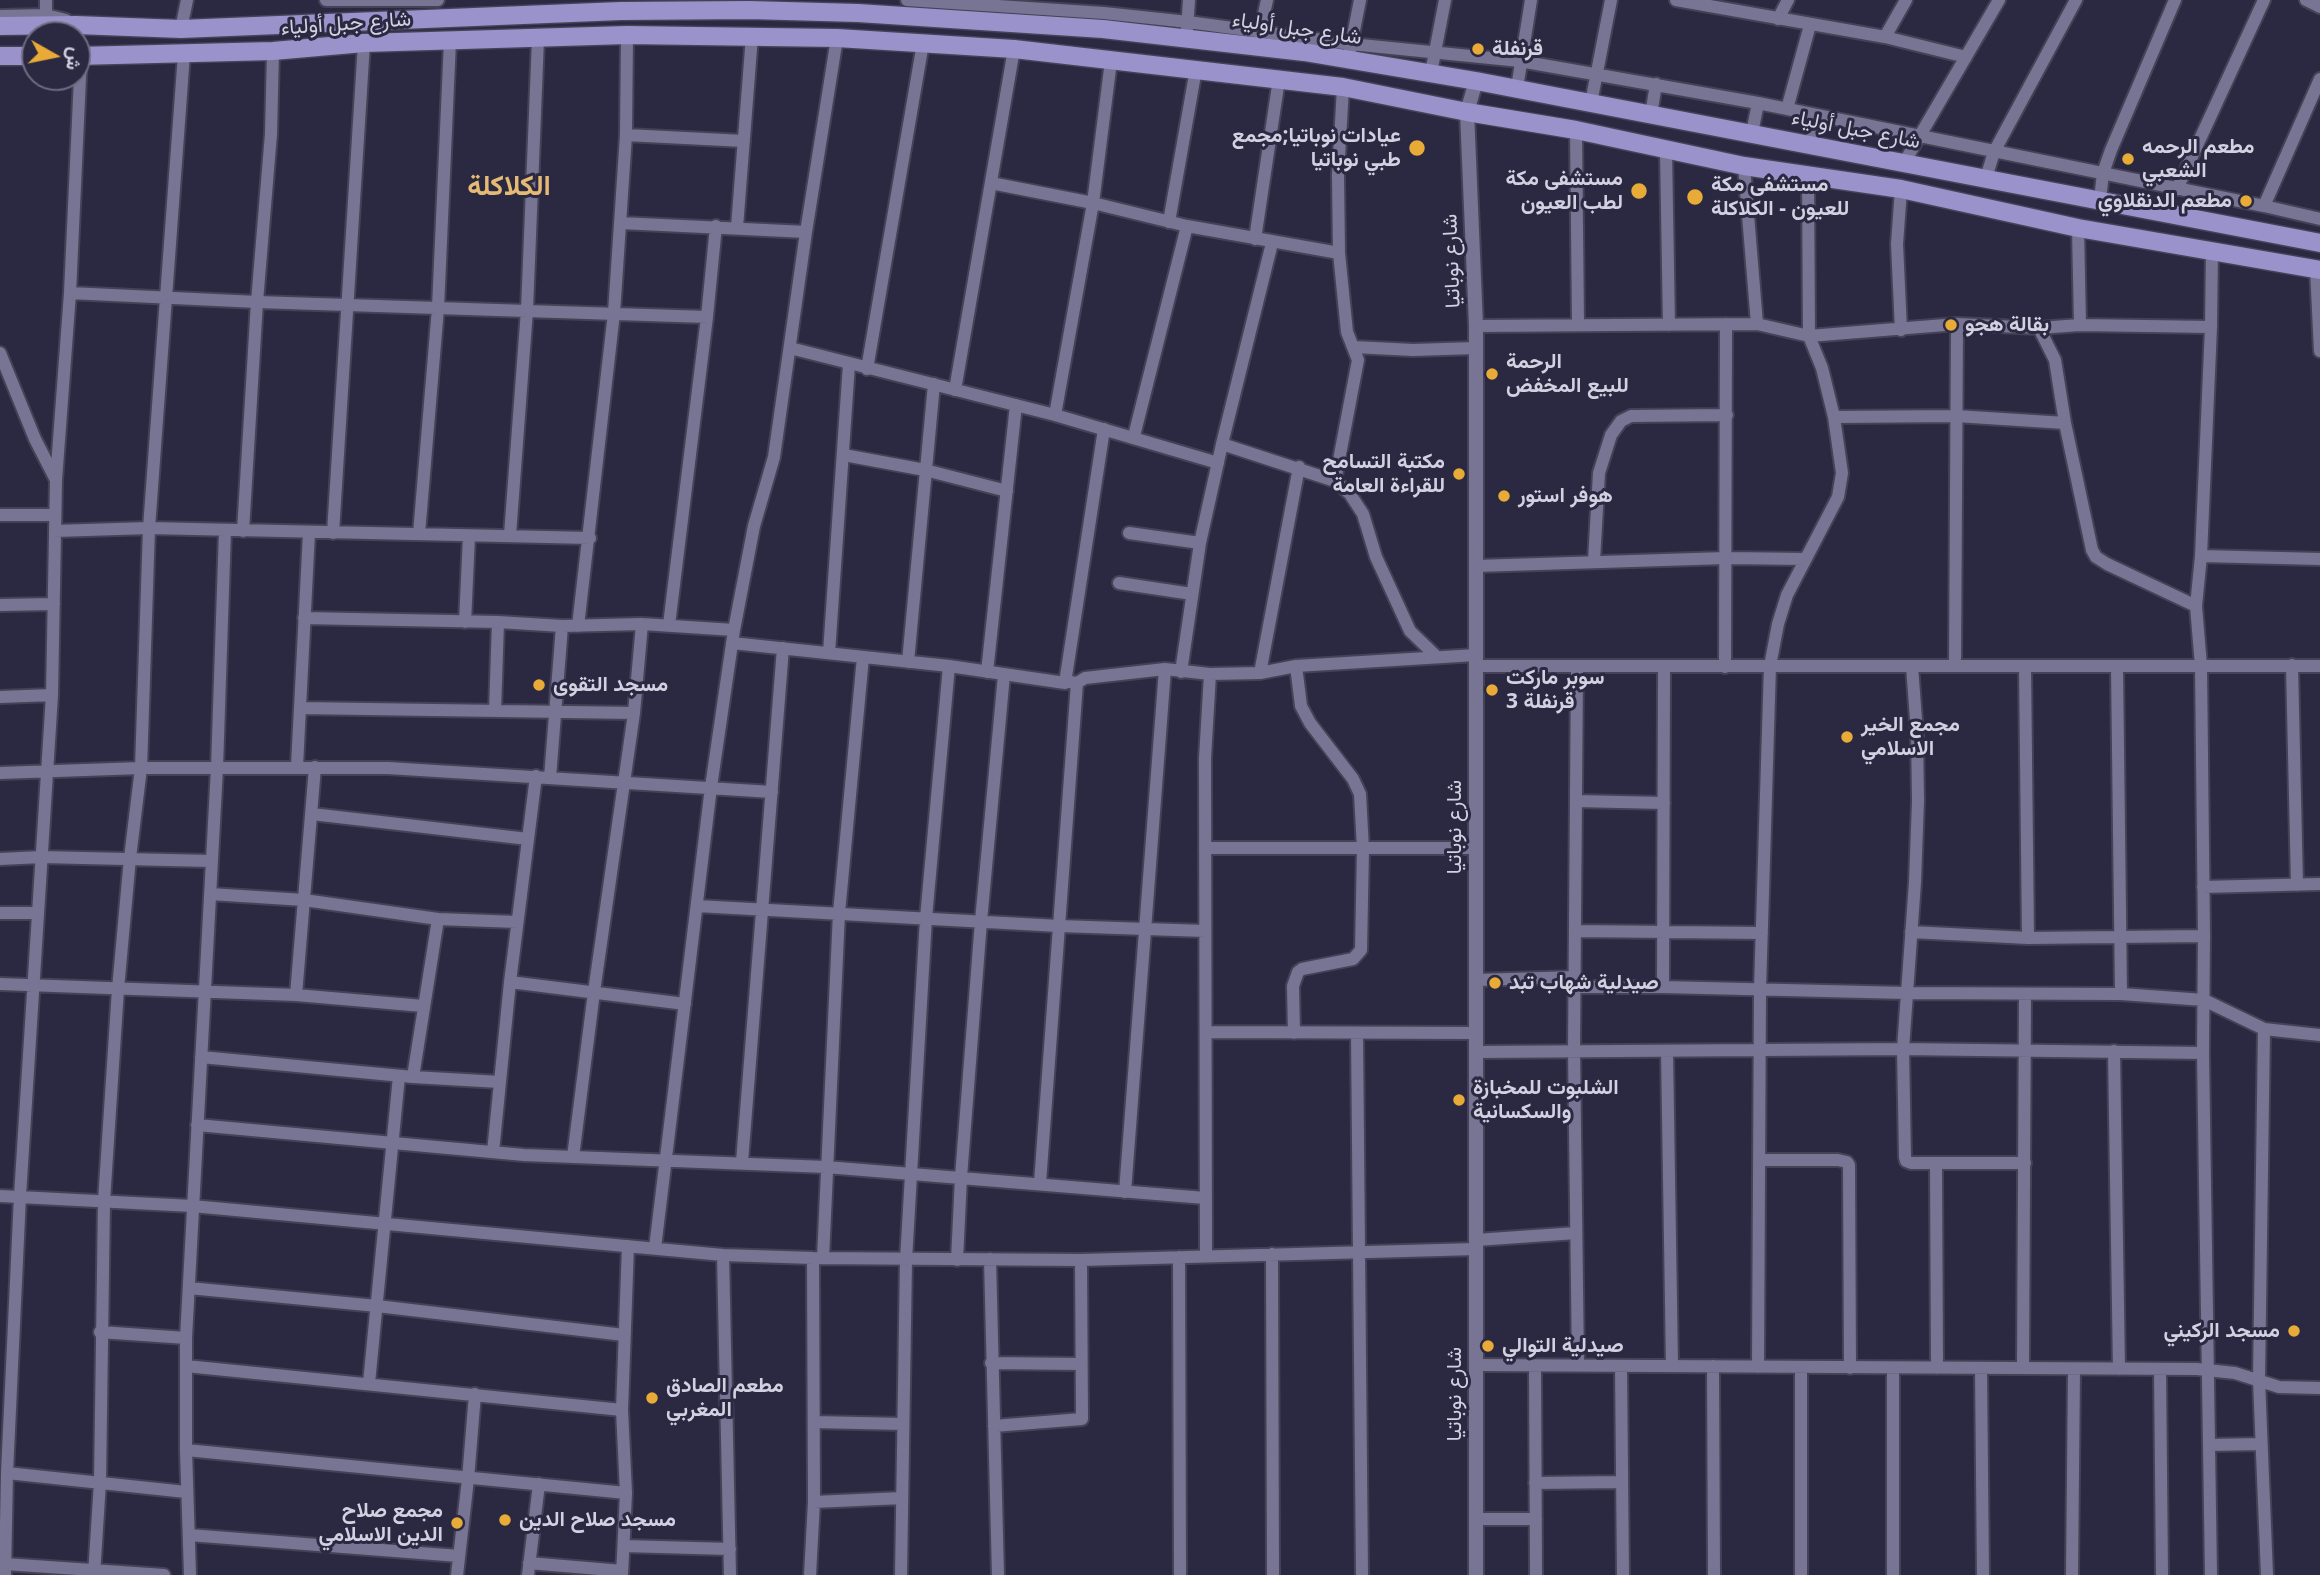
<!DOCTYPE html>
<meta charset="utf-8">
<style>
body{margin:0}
#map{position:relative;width:2320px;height:1575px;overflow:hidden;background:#2b2841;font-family:"Noto Sans",Vazirmatn,sans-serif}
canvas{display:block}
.north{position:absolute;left:21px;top:21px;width:70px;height:70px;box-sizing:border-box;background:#2b2841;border:2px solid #6e6b81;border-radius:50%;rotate:99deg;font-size:19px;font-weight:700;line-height:28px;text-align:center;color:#d2d0e1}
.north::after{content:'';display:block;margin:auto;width:24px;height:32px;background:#e8ab37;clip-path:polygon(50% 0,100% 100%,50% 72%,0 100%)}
</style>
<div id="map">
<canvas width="2320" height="1575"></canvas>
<div class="north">ش</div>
</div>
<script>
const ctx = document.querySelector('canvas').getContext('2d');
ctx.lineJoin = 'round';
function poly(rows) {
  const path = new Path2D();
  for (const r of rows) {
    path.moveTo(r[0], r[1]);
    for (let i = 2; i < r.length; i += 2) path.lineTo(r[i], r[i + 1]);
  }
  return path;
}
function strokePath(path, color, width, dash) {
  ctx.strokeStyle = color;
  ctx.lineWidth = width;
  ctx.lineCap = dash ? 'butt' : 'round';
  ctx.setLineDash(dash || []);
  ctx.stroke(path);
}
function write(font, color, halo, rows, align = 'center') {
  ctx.font = font + ' "Noto Sans",Vazirmatn,sans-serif';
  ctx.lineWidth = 6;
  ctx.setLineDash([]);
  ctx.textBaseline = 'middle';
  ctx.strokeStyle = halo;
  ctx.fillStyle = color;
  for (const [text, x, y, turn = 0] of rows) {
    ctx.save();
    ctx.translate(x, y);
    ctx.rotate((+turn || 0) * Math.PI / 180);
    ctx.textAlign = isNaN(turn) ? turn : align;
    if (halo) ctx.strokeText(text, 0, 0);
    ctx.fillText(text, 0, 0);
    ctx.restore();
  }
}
const minor = poly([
 [326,0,438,0],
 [907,0,1104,13,1188,22,1351,44,1520,61,1758,103,2264,206,2320,219],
 [1676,0,1885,37,1966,57],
 [2306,0,2320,7],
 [46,15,46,0],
 [0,16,46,15,66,20],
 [1778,19,1788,0],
 [181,29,187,0],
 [1187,30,1189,0],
 [1259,37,1267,0],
 [1885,37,1906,0],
 [1350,51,1360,0],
 [1431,73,1445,0],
 [1517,88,1531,0],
 [1591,103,1611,0],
 [1787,109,1810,25],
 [1651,115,1656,84],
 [1576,130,1578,325],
 [1752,133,1758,103],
 [626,135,744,141],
 [1811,144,1816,115],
 [1666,151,1669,325],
 [1904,163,1999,0],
 [1744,166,1757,324],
 [1986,178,1994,152,2076,0],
 [991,183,1093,203,1187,226,1339,253],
 [1901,189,1897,244,1901,330],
 [2177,189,2264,0],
 [2100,200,2103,173,2111,150,2175,0],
 [2264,206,2320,79],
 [1169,222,1196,69],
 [621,223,806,232],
 [737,227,752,36],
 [2078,228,2080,325],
 [1255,239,1279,79],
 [2316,269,2320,351],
 [70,293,257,302,707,317],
 [1476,326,1757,324,1809,336,1957,324,2039,328,2080,325,2211,327],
 [2039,328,2055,360,2065,423,2092,550,2096,557,2107,564,2196,606],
 [1354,347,1413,350,1476,348],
 [790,348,1055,415,1218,463],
 [0,353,35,439,56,480],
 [867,369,923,43],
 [955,390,1014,49],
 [1055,415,1093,203,1111,61],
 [1834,417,1956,416,2065,423],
 [1134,436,1187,226],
 [1222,444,1335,481,1350,494,1363,514,1376,557,1410,631,1437,657],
 [844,455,925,470,1007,491],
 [1335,481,1358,360,1347,332,1339,253,1338,175,1343,87],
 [0,515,55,515],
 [55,531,149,528,590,538],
 [243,531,257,302,271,134,273,51],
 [333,533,364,43],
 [1129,533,1200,543],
 [419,534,438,308,450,41],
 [510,535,527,310,538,39],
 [2201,556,2320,559],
 [1594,561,1599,473,1611,435,1621,421,1631,416,1727,415],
 [1476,566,1726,558,1806,559],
 [1119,583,1192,594],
 [0,605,54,604],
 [304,618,498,622,562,626,642,624,734,630],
 [465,622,469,536],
 [669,625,707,317,716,226],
 [578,626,614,313,626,135,627,35],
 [732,643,949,666,1065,683,1104,429],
 [829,653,849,364],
 [908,662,934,384],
 [2292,665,2297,885],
 [1476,666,2320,666],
 [1577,666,1574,1050,1578,1365],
 [1912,666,1917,733,1918,801,1915,882,1903,1049,1905,1157,1906,1161,1911,1163,2025,1163],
 [1955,666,1957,324],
 [2025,666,2028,938],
 [2117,666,2121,994],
 [1725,667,1726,324],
 [987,672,1016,405],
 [1181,672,1200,543,1222,444,1272,243],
 [1260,673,1299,467],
 [1070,682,1077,683,1085,678,1165,669,1210,674,1260,673,1296,666,1476,655],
 [0,697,52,695],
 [300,708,634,713],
 [495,711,498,622],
 [297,766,309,533],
 [0,773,141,768,388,768,772,792],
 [550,778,562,626],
 [1576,801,1664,803],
 [312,814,528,839],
 [1205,848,1476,848],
 [0,859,41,857,211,861],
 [2203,887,2320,884],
 [210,894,304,900,438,919,517,922],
 [697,906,1059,926,1205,931],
 [0,913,38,913],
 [1576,931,1762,933],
 [1911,932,2028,938,2204,936],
 [1476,980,1576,977],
 [510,982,685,1004],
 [0,984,296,995,423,1006],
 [1575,987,1663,987,1906,993,2121,994,2204,1000,2264,1029,2320,1035],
 [1663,987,1664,667],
 [296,995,315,767],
 [2264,1029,2259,1380,2267,1575],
 [1207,1032,1476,1033],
 [1294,1033,1293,986,1298,972,1302,969,1353,959,1361,950,1363,849,1360,794,1353,779,1310,723,1301,706,1296,666],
 [1357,1033,1362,1575],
 [1667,1051,1672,1366],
 [2114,1051,2119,1369],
 [1476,1052,1903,1049,2203,1053],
 [201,1057,413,1077,500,1082],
 [413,1077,438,919],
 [197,1125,524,1155,826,1167,1205,1198],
 [493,1152,510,982,536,776],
 [573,1157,594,992,634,713,642,624],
 [1759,1160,1838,1160,1847,1162,1849,1165,1850,1368],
 [742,1162,783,648],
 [1936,1163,1937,1368],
 [1040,1183,1077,683],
 [1125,1192,1165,669],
 [0,1196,192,1206,723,1255,813,1258,1081,1260,1476,1249],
 [1476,1240,1576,1233],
 [655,1248,711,787,734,630,754,526,774,457,806,232,837,38],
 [1272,1254,1273,1575],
 [723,1255,730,1575],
 [1206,1256,1205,758,1210,674],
 [1179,1257,1180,1575],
 [823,1258,839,913,863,657],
 [990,1259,998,1575],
 [957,1260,961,1177,981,921,1004,675],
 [189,1288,377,1306,624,1335],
 [100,1332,186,1338],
 [991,1363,1081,1364],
 [1476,1365,2197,1369,2235,1373,2279,1387,2320,1388],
 [186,1366,622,1410],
 [1535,1366,1536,1575],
 [1621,1366,1623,1575],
 [1713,1366,1714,1575],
 [1758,1367,1760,989,1770,666,1778,624,1787,595,1838,497,1842,473,1834,417,1822,368,1809,336,1808,173],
 [2023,1368,2025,994],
 [1981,1369,1983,1575],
 [2160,1369,2162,1575],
 [369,1383,399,1076],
 [814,1422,903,1424],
 [994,1426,1082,1419,1081,1260],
 [2209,1445,2261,1444],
 [186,1450,626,1493],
 [7,1473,186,1492],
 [1535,1483,1622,1482],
 [814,1502,902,1498],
 [1476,1519,1536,1519],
 [189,1535,459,1556],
 [624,1546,730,1549],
 [529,1563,622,1571],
 [5,1564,164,1575],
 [5,1575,7,1473,20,1196,52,695,56,480,70,293,81,56],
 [94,1575,100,1482,104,1201,118,989,130,858,141,768,149,528,184,54],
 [190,1575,186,1450,186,1338,217,768,225,530],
 [457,1575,468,1479,475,1394],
 [528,1575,539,1484],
 [622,1575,626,1493,622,1410,628,1246],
 [810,1575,814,1502,813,1258],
 [901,1575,906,1260,926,918,949,666],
 [1801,1575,1801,1367],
 [1893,1575,1893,1368],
 [2072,1575,2074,1369],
 [2211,1575,2203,1053,2204,936,2201,666,2196,606,2201,556,2211,327,2212,250]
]);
const tertiary = poly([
 [1476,1575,1476,326,1467,112,1476,81]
]);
const primary = poly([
 [0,26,76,25,181,29,621,11,749,10,858,13,1103,29,1304,52,1476,81,2320,243],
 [0,56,35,56],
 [77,56,273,51,364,43,627,35,837,38,1014,49,1343,87,1467,112,1576,130,1744,166,1901,189,2078,228,2320,270]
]);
const markers = [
 [1478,49,7,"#e8ab37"],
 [1417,148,9,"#e8ab37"],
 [2128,159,7,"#e8ab37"],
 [1639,191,9,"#e8ab37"],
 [1695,197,9,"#e8ab37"],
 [2246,201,7,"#e8ab37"],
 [1951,325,7,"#e8ab37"],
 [1492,374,7,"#e8ab37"],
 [1459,474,7,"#e8ab37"],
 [1504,496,7,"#e8ab37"],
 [539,685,7,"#e8ab37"],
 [1492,690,7,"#e8ab37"],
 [1847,737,7,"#e8ab37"],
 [1495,983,7,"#e8ab37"],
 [1459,1100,7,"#e8ab37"],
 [2294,1331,7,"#e8ab37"],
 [1488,1346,7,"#e8ab37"],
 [652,1398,7,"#e8ab37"],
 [505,1520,7,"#e8ab37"],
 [457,1523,7,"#e8ab37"]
];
const streetNames = [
 ["شارع جبل أولياء",346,24,-4],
 ["شارع جبل أولياء",1297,29,8],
 ["شارع جبل أولياء",1856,130,11],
 ["شارع نوباتيا",1452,261,-92],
 ["شارع نوباتيا",1455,827,-90],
 ["شارع نوباتيا",1455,1394,-90]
];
const poiNames = [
 ["قرنفلة",1492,49],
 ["عيادات نوباتيا;مجمع",1401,136,"right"],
 ["طبي نوباتيا",1401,160,"right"],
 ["مطعم الرحمه",2142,147],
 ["الشعبي",2142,171],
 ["مستشفى مكة",1623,179,"right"],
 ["لطب العيون",1623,203,"right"],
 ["مستشفى مكة",1711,185],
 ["للعيون - الكلاكلة",1711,209],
 ["مطعم الدنقلاوي",2232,201,"right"],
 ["بقالة هجو",1965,325],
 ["الرحمة",1506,362],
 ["للبيع المخفض",1506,386],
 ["مكتبة التسامح",1445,462,"right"],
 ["للقراءة العامة",1445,486,"right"],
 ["هوفر استور",1518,496],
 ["سوبر ماركت",1506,678],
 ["قرنفلة 3",1506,702],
 ["مسجد التقوى",553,685],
 ["مجمع الخير",1861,725],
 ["الاسلامي",1861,749],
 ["صيدلية شهاب تبد",1509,983],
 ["الشلبوت للمخبازة",1473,1088],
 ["والسكسانية",1473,1112],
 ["مسجد الركيني",2280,1331,"right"],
 ["صيدلية التوالي",1502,1346],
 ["مطعم الصادق",666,1386],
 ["المغربي",666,1410],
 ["مجمع صلاح",443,1511,"right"],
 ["الدين الاسلامي",443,1535,"right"],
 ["مسجد صلاح الدين",519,1520]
];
const districtNames = [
 ["الكلاكلة",509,187]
];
strokePath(minor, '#454257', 16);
strokePath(tertiary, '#454257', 18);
strokePath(primary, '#454257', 21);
strokePath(minor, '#777593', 12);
strokePath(tertiary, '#777593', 14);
strokePath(primary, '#9992cb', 18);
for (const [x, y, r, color] of markers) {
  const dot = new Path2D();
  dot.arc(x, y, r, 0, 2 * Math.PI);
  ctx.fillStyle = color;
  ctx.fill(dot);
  strokePath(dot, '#2b2841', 2.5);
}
write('21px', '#d2d0e1', '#2b2841', streetNames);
write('bold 21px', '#d2d0e1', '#2b2841', poiNames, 'left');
write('bold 28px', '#e4ba75', '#2b2841', districtNames);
</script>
